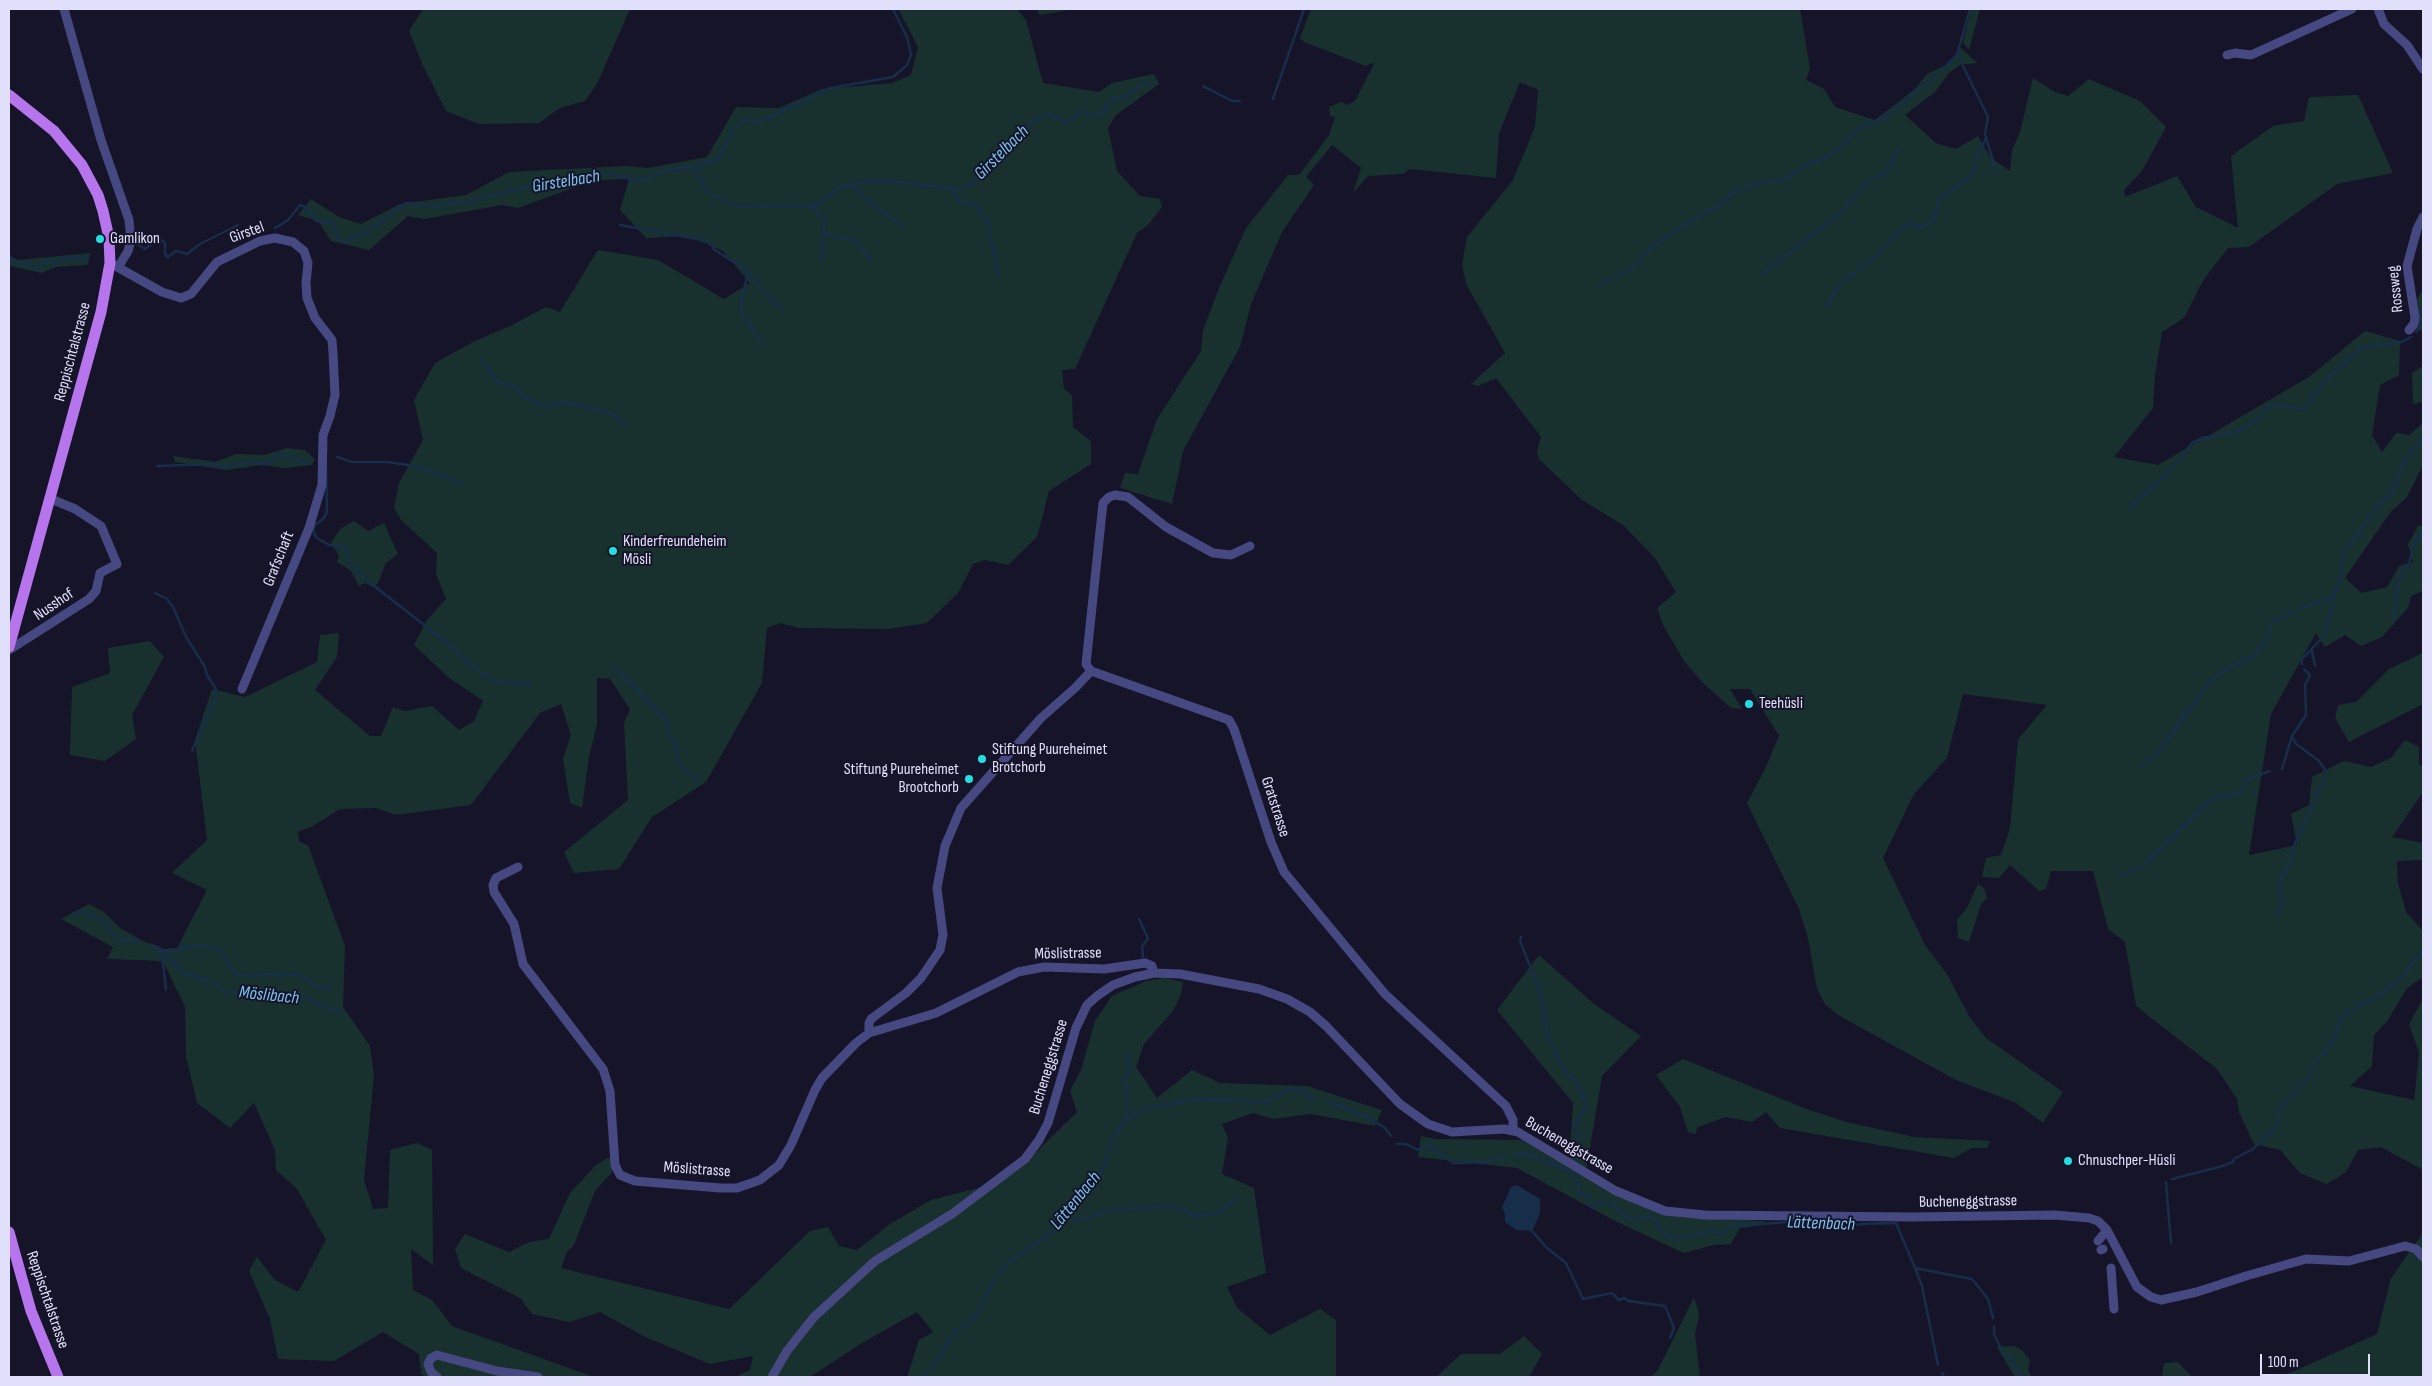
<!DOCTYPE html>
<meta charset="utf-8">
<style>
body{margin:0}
#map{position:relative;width:2432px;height:1386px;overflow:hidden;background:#161428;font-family:"Sofia Sans Condensed",sans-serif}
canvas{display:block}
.frame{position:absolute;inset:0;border:10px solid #e1e0fb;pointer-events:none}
.scale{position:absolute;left:2260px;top:1354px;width:110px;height:22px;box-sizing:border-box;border:2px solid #e1e0fb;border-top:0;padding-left:6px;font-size:15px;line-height:18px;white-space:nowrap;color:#e1e0fb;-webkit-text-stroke:4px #161428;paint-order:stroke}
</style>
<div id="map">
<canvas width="2432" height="1386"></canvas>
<div class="frame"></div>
<div class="scale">100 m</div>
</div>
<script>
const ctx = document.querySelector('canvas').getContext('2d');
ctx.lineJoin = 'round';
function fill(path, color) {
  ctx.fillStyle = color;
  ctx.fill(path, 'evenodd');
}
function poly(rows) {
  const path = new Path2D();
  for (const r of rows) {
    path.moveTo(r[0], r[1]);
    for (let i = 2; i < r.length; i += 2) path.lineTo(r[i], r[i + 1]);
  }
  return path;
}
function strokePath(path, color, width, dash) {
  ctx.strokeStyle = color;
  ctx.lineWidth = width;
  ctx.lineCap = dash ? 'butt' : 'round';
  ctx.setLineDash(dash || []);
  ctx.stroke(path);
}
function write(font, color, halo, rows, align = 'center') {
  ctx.font = font + ' "Sofia Sans Condensed",sans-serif';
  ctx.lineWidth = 4;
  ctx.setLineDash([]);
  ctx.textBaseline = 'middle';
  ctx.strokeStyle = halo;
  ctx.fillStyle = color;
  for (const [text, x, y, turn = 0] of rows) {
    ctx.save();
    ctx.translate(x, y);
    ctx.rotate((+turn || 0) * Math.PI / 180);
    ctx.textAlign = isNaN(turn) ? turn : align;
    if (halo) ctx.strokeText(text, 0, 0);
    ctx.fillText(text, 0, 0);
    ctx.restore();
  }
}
const green = poly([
 [423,9,630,9,597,84,585,101,560,108,539,123,479,124,446,111,423,66,409,31],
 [898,9,1017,9,1026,20,1043,83,1099,92,1112,83,1154,74,1159,84,1116,115,1108,128,1117,171,1140,196,1160,199,1162,207,1148,225,1137,233,1075,369,1062,370,1064,389,1072,395,1073,427,1091,441,1091,464,1049,491,1037,537,1008,565,985,560,973,564,958,593,927,623,888,629,799,628,780,623,767,628,762,683,706,782,652,817,619,869,574,873,564,852,628,800,624,723,630,709,610,679,597,678,597,724,589,757,582,808,570,803,563,759,571,735,561,704,540,713,471,805,396,815,376,808,340,809,313,826,298,832,299,842,308,845,345,946,343,1007,370,1046,374,1075,364,1180,373,1209,388,1208,390,1150,417,1143,432,1150,433,1265,411,1249,413,1290,432,1300,452,1326,594,1377,426,1377,421,1374,419,1354,383,1332,334,1361,278,1359,270,1319,249,1271,257,1257,275,1280,298,1292,326,1240,297,1189,276,1170,275,1150,254,1103,230,1128,197,1103,186,1056,185,1007,163,961,107,959,113,947,61,919,89,904,104,912,120,928,143,941,162,949,177,948,207,890,172,873,207,840,195,740,212,689,245,697,317,662,320,635,339,633,337,657,315,690,370,736,381,736,393,707,404,711,432,706,459,730,474,721,483,701,448,677,414,645,427,620,446,599,436,574,437,553,401,520,394,508,399,483,423,440,414,400,435,363,473,342,512,325,546,307,560,312,598,250,658,260,724,299,750,283,723,251,688,236,646,238,620,210,629,179,595,180,518,208,502,205,424,219,408,216,369,250,331,241,318,221,298,215,311,199,339,217,361,224,400,204,466,195,509,172,626,166,648,168,707,157,736,107,779,108,822,89,892,83,911,75,918,47],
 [1037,9,1075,9,1040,15],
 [1311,9,1800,9,1810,68,1806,80,1824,89,1835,107,1875,120,1915,89,1927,74,1950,63,1961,48,1977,63,1960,65,1948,74,1935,92,1905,115,1936,143,1956,149,1978,136,1990,157,2010,171,2012,150,2020,132,2033,78,2055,92,2068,96,2089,79,2140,101,2166,127,2142,171,2124,190,2125,197,2177,176,2196,207,2238,228,2231,156,2273,126,2304,121,2309,97,2358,95,2393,173,2337,184,2249,247,2228,248,2204,279,2184,318,2162,332,2155,375,2153,408,2114,457,2158,465,2309,377,2365,331,2400,341,2399,375,2380,385,2372,435,2382,452,2396,433,2409,435,2423,423,2423,465,2407,497,2389,514,2345,578,2361,593,2387,587,2399,566,2413,562,2408,544,2418,526,2423,526,2423,591,2411,596,2408,608,2382,637,2361,646,2345,635,2325,647,2316,633,2271,714,2249,855,2297,845,2291,814,2309,805,2312,777,2344,761,2371,767,2391,758,2405,740,2419,747,2419,764,2423,767,2423,792,2392,837,2423,843,2423,860,2397,861,2398,883,2406,912,2423,931,2423,977,2407,988,2388,1020,2374,1035,2372,1066,2350,1086,2414,1100,2419,1053,2409,1024,2423,999,2423,1170,2381,1147,2358,1150,2346,1172,2327,1184,2300,1173,2280,1150,2254,1144,2239,1112,2237,1099,2217,1069,2136,1006,2125,942,2108,929,2093,871,2051,871,2046,889,2039,891,2010,865,1999,878,1982,877,1986,858,2001,855,2010,828,2018,739,2047,705,1963,694,1947,758,1914,794,1883,858,1925,945,1947,974,1969,1016,1986,1038,2063,1092,2043,1123,2016,1103,1956,1080,1838,1015,1825,1004,1817,989,1808,938,1799,909,1747,803,1765,769,1779,736,1750,689,1730,689,1742,709,1731,708,1702,682,1684,661,1663,625,1657,608,1676,592,1655,558,1623,525,1582,500,1539,459,1537,451,1541,437,1496,378,1478,386,1471,384,1505,353,1466,284,1462,264,1467,237,1513,180,1535,127,1538,90,1520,82,1499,133,1496,178,1410,169,1403,174,1368,176,1353,193,1361,168,1332,145,1306,177,1314,185,1282,232,1251,304,1240,347,1183,451,1172,504,1120,488,1125,473,1138,474,1157,419,1201,351,1203,330,1219,288,1246,228,1288,175,1299,175,1329,135,1335,117,1330,116,1329,107,1341,102,1347,105,1355,101,1375,62,1366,66,1304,42,1300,38],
 [1971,9,1980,9,1969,50,1963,43],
 [90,253,88,265,56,267,42,273,9,266,9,255,18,260],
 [2423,290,2423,332,2419,329,2417,299],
 [2423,366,2423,401,2413,404,2412,373],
 [287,448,305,450,315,459,312,465,284,468,262,465,226,470,175,462,173,456,215,462,236,454,264,455],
 [354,521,368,531,384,523,398,554,386,563,378,583,373,587,365,583,359,586,350,570,337,562,339,556,331,543,340,529],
 [150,641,164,657,132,715,136,739,105,761,70,755,72,687,110,673,108,648],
 [2423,653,2423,704,2349,742,2335,718,2338,705,2356,702,2389,669],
 [1978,884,1984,888,1987,898,1981,904,1969,942,1958,938,1957,920,1967,908],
 [1539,955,1594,1004,1641,1036,1602,1076,1585,1177,1661,1214,1678,1217,1765,1221,1764,1225,1740,1228,1731,1244,1714,1245,1684,1253,1617,1222,1517,1168,1418,1157,1421,1136,1436,1139,1527,1140,1569,1166,1573,1103,1497,1010],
 [1164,978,1183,982,1181,994,1173,1011,1144,1044,1136,1067,1157,1098,1192,1070,1220,1083,1307,1086,1382,1110,1375,1126,1311,1114,1273,1119,1253,1113,1222,1124,1228,1138,1222,1174,1254,1188,1266,1273,1227,1287,1237,1308,1270,1335,1320,1309,1336,1320,1336,1377,907,1377,919,1340,933,1332,917,1312,862,1343,810,1377,735,1377,750,1370,753,1356,710,1364,645,1337,600,1312,569,1322,532,1314,520,1298,461,1268,455,1249,465,1234,509,1252,529,1242,549,1239,570,1193,596,1165,607,1158,611,1158,614,1170,595,1191,574,1245,567,1252,561,1268,729,1309,810,1231,828,1227,839,1246,857,1250,890,1224,931,1200,998,1183,1030,1158,1077,1112,1070,1091,1081,1070,1095,1021,1112,996,1146,981],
 [1683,1059,1809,1110,1846,1122,1914,1137,1991,1141,1987,1148,1972,1148,1954,1158,1780,1128,1766,1112,1752,1122,1726,1117,1698,1127,1695,1134,1688,1132,1680,1107,1656,1075],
 [2423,1233,2423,1377,2281,1377,2377,1334,2391,1278],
 [1694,1297,1699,1314,1695,1335,1700,1377,1651,1377,1658,1370],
 [1524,1336,1542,1354,1529,1377,1436,1377,1461,1354,1500,1354],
 [2014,1346,2022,1350,2030,1360,2028,1370,2032,1377,2015,1377,1997,1347],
 [2178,1362,2192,1377,2162,1377,2164,1363]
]);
const water = poly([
 [1517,1185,1540,1199,1540,1213,1532,1231,1516,1230,1505,1222,1505,1214,1502,1207,1511,1187]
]);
const stream = poly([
 [1958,54,1962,61],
 [1963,66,1988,117,1985,134,1996,171],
 [1943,69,1957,55,1970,9],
 [1203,86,1232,101,1240,101],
 [1273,99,1304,9],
 [694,167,717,160,732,132,742,120,759,122,831,88,893,77,907,65,911,55,907,37,893,9],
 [854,185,863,197,904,227],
 [951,189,960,202,974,205,988,220,998,276],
 [812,205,824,219,824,234,856,241,871,260],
 [620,225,708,241,715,250,743,268,782,310],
 [275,228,288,220,300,205,308,208,316,221,335,224,336,237,344,242,368,231,406,203,434,206,466,202,556,180,606,174,643,181,663,170,694,167,707,191,737,207,817,205,838,188,868,181,891,181,955,189,967,187,982,174,988,164,1016,132,1036,120,1048,114,1067,123,1081,111,1098,117,1106,109,1111,99,1124,98,1143,83,1151,84],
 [135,243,145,249,159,238,165,243,165,254,168,257,176,251,187,254,200,244,238,225],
 [9,256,16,262,24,264,29,262,35,269,40,267,46,260,54,263,65,257,81,260,88,256],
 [822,259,824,234],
 [748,274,742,296,741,311,762,343],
 [1762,274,1842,212,1869,180,1887,172,1899,149],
 [1598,286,1629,270,1648,250,1688,223,1722,203,1737,190,1758,183,1785,180,1810,163,1821,160,1839,150,1857,129,1884,119,1917,90,1931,82,1938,73],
 [1827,308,1839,284,1874,259,1905,225,1912,224,1921,228,1934,220,1939,199,1956,188,1975,171,1974,164,1986,138],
 [2416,332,2421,325,2420,311,2423,308],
 [480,357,496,381,519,389,524,398,548,406,564,402,611,413,625,425],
 [337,457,352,462,388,462,414,466,462,483],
 [157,466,217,464,223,466,254,462,266,464,280,454,308,464],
 [326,466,327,511,324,518,315,525,313,531,317,538,329,545,339,546,348,551,349,563,364,578,451,646,473,667,495,682,531,684],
 [2129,508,2169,472,2192,443,2203,438,2239,431,2260,419,2265,409,2275,405,2304,409,2327,379,2361,348,2402,342,2411,337],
 [155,593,167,599,173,607,186,637,205,667,207,675,216,689,215,699,192,751],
 [2301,608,2333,597,2339,583,2344,553,2378,505,2391,494,2404,462,2423,438],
 [2394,618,2399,579,2409,564,2414,544,2423,531],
 [2312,651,2315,666],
 [2302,664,2301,660,2324,636,2333,605,2333,597],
 [614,667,668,722,668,733,676,744,677,761,698,783],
 [2292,736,2296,744,2318,760,2326,771],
 [2139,766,2156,756,2208,683,2230,667,2254,656,2266,641,2272,623,2296,610],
 [2282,769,2292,736,2306,715,2305,685,2310,675,2304,669],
 [2121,876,2145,864,2207,803,2218,797,2242,794,2244,784,2250,778,2270,771],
 [72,914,84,911,108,924,110,931,119,939,140,942],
 [2278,915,2282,904,2279,884,2290,862,2293,848,2325,777],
 [1139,919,1148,938,1142,947,1143,957],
 [1521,937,1520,941,1540,991,1548,1036,1553,1048,1567,1073,1576,1081,1585,1101,1585,1109,1576,1124,1580,1151,1574,1160],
 [151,945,158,947,184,973,209,981,226,992,298,995,340,1013],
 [161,951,175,951,186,946,205,945,213,949,221,948,228,965,237,974,249,976,266,974,299,975,319,987,330,989],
 [161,952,160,957,163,963,166,990],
 [1329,1102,1371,1119,1385,1128,1391,1136],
 [1126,1119,1128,1097,1124,1079,1130,1070,1127,1055],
 [1397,1144,1406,1144,1418,1150,1429,1145,1453,1163,1486,1162,1506,1156],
 [1514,1155,1524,1153,1570,1171,1579,1182,1578,1192,1588,1196,1589,1205,1593,1208,1599,1203,1606,1202],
 [2172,1179,2219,1167,2233,1162,2234,1159,2253,1149,2274,1128,2278,1121,2277,1114,2287,1099,2300,1085,2307,1081,2315,1062,2333,1041,2342,1016,2360,1005,2374,999,2406,975,2412,963,2423,953],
 [2166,1182,2171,1243],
 [1612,1203,1628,1219,1648,1217,1656,1220,1658,1226,1666,1235,1679,1238,1711,1231,1718,1233,1725,1232,1732,1226,1789,1222,1829,1227,1839,1225,1848,1227,1861,1224,1896,1223,1915,1268,1972,1279,1988,1299,1993,1318],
 [1066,1214,1074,1220,1085,1219,1106,1211,1168,1206,1184,1210,1193,1216,1218,1214,1237,1197],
 [1532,1231,1546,1247,1566,1263,1583,1299,1612,1293,1619,1300,1625,1298,1628,1301,1665,1306,1674,1328,1670,1338],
 [1915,1268,1922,1286,1938,1365],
 [1994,1326,1994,1334,2003,1353,2011,1356,2014,1366,2022,1377],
 [1942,1373,1944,1377],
 [925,1377,925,1374,940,1357,952,1335,974,1317,1002,1268,1052,1232,1104,1168,1111,1141,1126,1120,1143,1109,1198,1099,1267,1102,1287,1090,1301,1090,1311,1099,1315,1100]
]);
const minor = poly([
 [64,9,101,140,129,220,131,241,128,251,119,266],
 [2378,9,2384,24,2407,45,2423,69],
 [2227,55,2235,53,2251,55,2352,9],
 [110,263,162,292,181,298,191,294,217,262,260,241,275,238,293,242,304,251,308,263,306,283,307,298,315,318,332,340,333,353,335,395,330,416,323,435,322,485,309,528,242,689],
 [2409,330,2414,324,2415,318,2407,266,2417,229,2423,217],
 [1250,546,1231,555,1213,553,1166,527,1128,497,1115,495,1109,497,1103,503,1086,664,1091,671,1229,720,1234,729,1271,842,1284,872,1385,994,1506,1106,1513,1120,1513,1131],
 [9,650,89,599,96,591,100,573,117,564,101,526,75,509,49,498],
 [518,867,496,878,493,885,494,892,514,924,523,964,603,1069,610,1091,615,1165,620,1175,635,1181,720,1188,737,1188,760,1180,779,1165,791,1145,815,1090,822,1078,856,1043,869,1033,936,1013,1018,972,1044,967,1104,969,1145,963,1152,966,1154,973],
 [869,1033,869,1023,871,1019,906,993,921,978,940,950,943,935,937,888,945,846,961,808,1041,718,1075,688,1091,671],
 [2098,1241,2107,1230],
 [2101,1250,2103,1249],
 [2111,1268,2114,1309],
 [437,1377,431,1372,428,1364,431,1358,437,1355,497,1371,538,1377],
 [772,1377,787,1351,814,1317,875,1261,952,1214,1025,1159,1039,1140,1048,1123,1076,1028,1087,1005,1097,996,1113,985,1135,977,1154,973,1180,974,1259,989,1287,999,1310,1012,1326,1026,1400,1104,1428,1124,1452,1132,1504,1129,1518,1132,1616,1191,1665,1211,1705,1215,1913,1217,2055,1215,2089,1218,2098,1221,2107,1230,2137,1287,2151,1297,2161,1300,2197,1292,2246,1276,2306,1259,2349,1261,2405,1246,2416,1249,2423,1257]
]);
const major = poly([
 [9,95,54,131,82,165,98,195,103,211,109,238,110,263,101,312,9,647],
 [9,1232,31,1311,58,1377]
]);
const markers = [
 [100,239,5,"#25dee1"],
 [613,551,5,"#25dee1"],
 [1749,704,5,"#25dee1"],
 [982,759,5,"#25dee1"],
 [969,779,5,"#25dee1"],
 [2068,1161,5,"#25dee1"]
];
const streetNames = [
 ["Girstel",247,233,-20],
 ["Rossweg",2396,289,-96],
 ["Reppischtalstrasse",73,352,-75],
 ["Grafschaft",279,559,-68],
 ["Nusshof",54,605,-34],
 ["Gratstrasse",1275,807,72],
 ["Möslistrasse",1068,954,-1],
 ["Bucheneggstrasse",1049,1067,-73],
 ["Bucheneggstrasse",1569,1146,30],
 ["Möslistrasse",697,1170,4],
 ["Bucheneggstrasse",1968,1202,-1],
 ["Reppischtalstrasse",47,1300,71]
];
const poiNames = [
 ["Gamlikon",110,239],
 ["Kinderfreundeheim",623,542],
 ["Mösli",623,560],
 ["Teehüsli",1759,704],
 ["Stiftung Puureheimet",992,750],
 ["Brotchorb",992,768],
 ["Stiftung Puureheimet",959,770,"right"],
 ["Brootchorb",959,788,"right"],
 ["Chnuschper-Hüsli",2078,1161]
];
const waterNames = [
 ["Girstelbach",1002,153,-45],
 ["Girstelbach",566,182,-9],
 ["Möslibach",269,996,6],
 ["Lättenbach",1076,1201,-51],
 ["Lättenbach",1821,1224,2]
];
fill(green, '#18312e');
fill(water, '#172e4a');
strokePath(stream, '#172e4a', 2.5);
strokePath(minor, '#464881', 9);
strokePath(major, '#b675ec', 11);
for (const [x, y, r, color] of markers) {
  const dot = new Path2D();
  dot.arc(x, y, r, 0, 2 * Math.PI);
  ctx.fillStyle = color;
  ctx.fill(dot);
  strokePath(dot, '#161428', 2);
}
write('16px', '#e1e0fb', '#161428', streetNames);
write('16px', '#e1e0fb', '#161428', poiNames, 'left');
write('italic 18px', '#7bc2ed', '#161428', waterNames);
</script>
